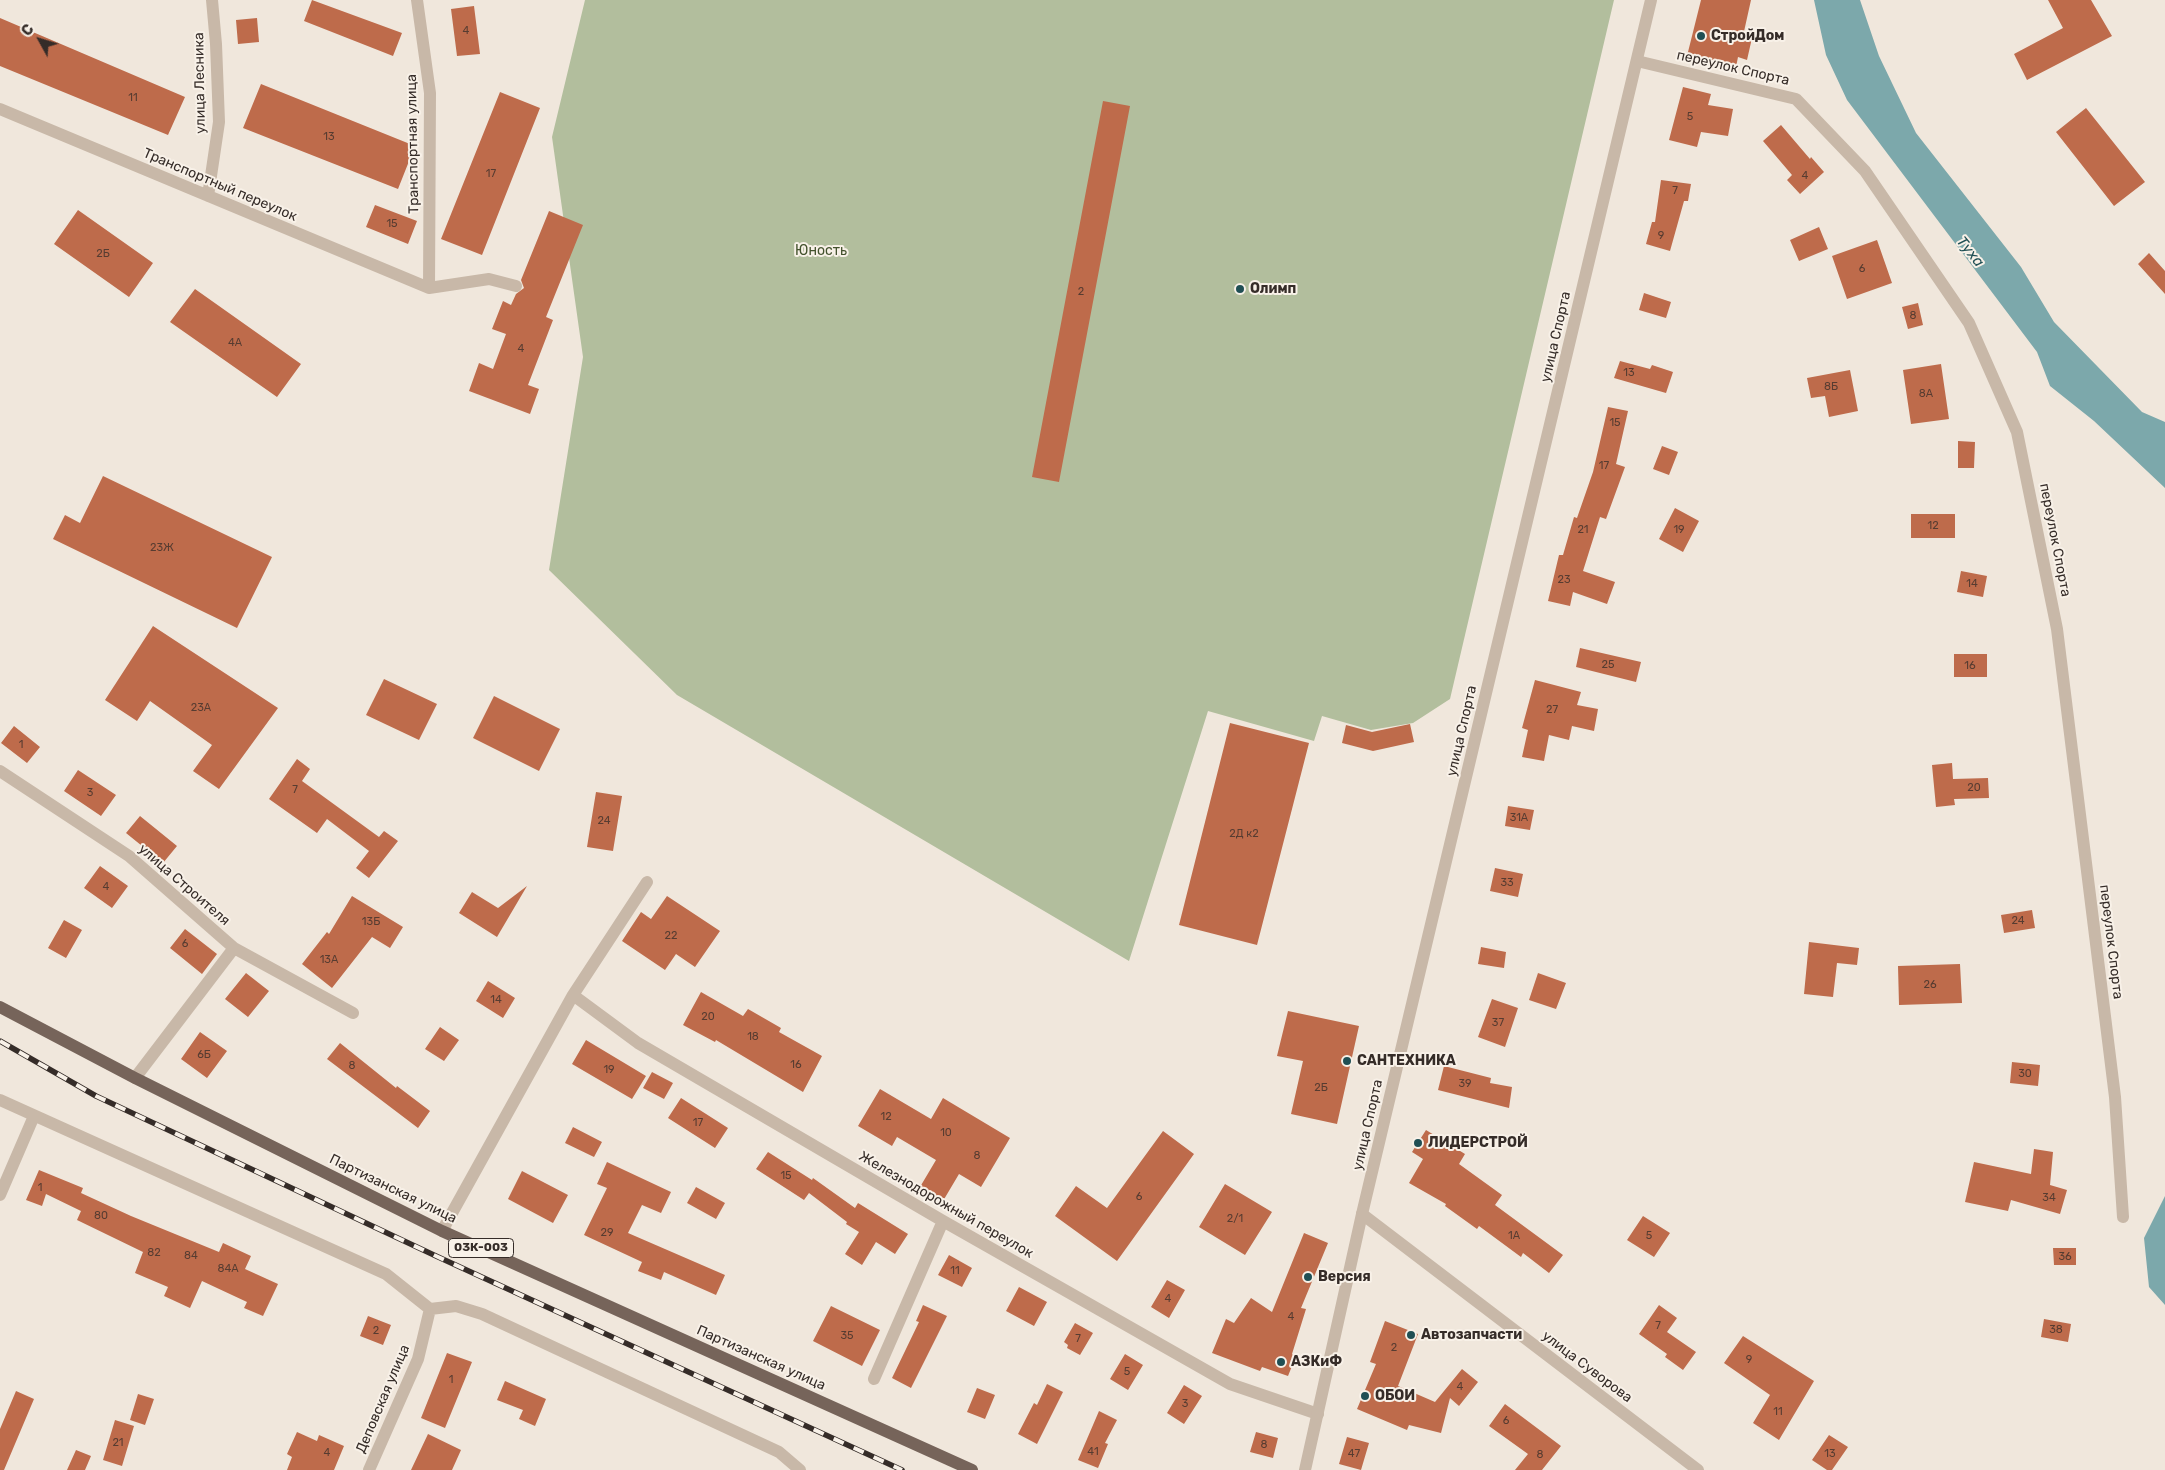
<!DOCTYPE html>
<meta charset="utf-8">
<style>
body{margin:0}
#map{position:relative;width:2165px;height:1470px;overflow:hidden;background:#f0e7dc;font-family:Rubik,sans-serif}
canvas{display:block}
.north{position:absolute;left:15px;top:15px;width:50px;height:50px;-webkit-text-stroke:4px #f8f1e8;paint-order:stroke;rotate:309deg;font-size:14px;font-weight:700;line-height:20px;text-align:center;color:#352c28}
.north::after{content:'';display:block;margin:auto;width:18px;height:22px;background:#352c28;clip-path:polygon(50% 0,100% 100%,50% 72%,0 100%)}
</style>
<div id="map">
<canvas width="2165" height="1470"></canvas>
<div class="north">С</div>
</div>
<script>
const ctx = document.querySelector('canvas').getContext('2d');
ctx.lineJoin = 'round';
function fill(path, color) {
  ctx.fillStyle = color;
  ctx.fill(path, 'evenodd');
}
function poly(rows) {
  const path = new Path2D();
  for (const r of rows) {
    path.moveTo(r[0], r[1]);
    for (let i = 2; i < r.length; i += 2) path.lineTo(r[i], r[i + 1]);
  }
  return path;
}
function strokePath(path, color, width, dash) {
  ctx.strokeStyle = color;
  ctx.lineWidth = width;
  ctx.lineCap = dash ? 'butt' : 'round';
  ctx.setLineDash(dash || []);
  ctx.stroke(path);
}
function write(font, color, halo, rows, align = 'center') {
  ctx.font = font + ' Rubik,sans-serif';
  ctx.lineWidth = 4;
  ctx.setLineDash([]);
  ctx.textBaseline = 'middle';
  ctx.strokeStyle = halo;
  ctx.fillStyle = color;
  for (const [text, x, y, turn = 0] of rows) {
    ctx.save();
    ctx.translate(x, y);
    ctx.rotate((+turn || 0) * Math.PI / 180);
    ctx.textAlign = isNaN(turn) ? turn : align;
    if (halo) ctx.strokeText(text, 0, 0);
    ctx.fillText(text, 0, 0);
    ctx.restore();
  }
}
const green = poly([
 [585,0,1614,0,1450,699,1413,723,1371,730,1322,716,1314,741,1208,711,1129,961,677,695,549,570,583,357,552,137]
]);
const water = poly([
 [1814,0,1860,0,1879,56,1916,133,2021,267,2054,322,2142,412,2165,422,2165,488,2094,421,2050,386,2037,352,1847,100,1826,55],
 [2165,1196,2165,1305,2149,1287,2144,1238]
]);
const building = poly([
 [312,0,402,33,393,56,304,21],
 [1701,0,1751,0,1743,36,1752,38,1747,60,1738,57,1736,67,1687,56],
 [2048,0,2091,0,2112,36,2027,80,2014,54,2063,28],
 [474,6,480,54,457,56,451,9],
 [0,18,185,97,168,135,0,66],
 [257,18,259,42,238,44,236,20],
 [261,84,415,146,398,189,243,128],
 [1683,87,1711,94,1708,105,1733,109,1728,136,1701,132,1697,147,1669,140],
 [500,92,540,108,482,255,441,239],
 [1103,101,1130,106,1059,482,1032,477],
 [2086,108,2145,182,2114,206,2056,132],
 [1781,125,1810,159,1811,157,1824,172,1800,194,1787,180,1792,175,1763,141],
 [1661,180,1691,184,1688,201,1684,201,1670,251,1646,244,1652,222,1655,222],
 [375,205,417,221,408,244,366,227],
 [78,210,153,263,129,297,54,244],
 [549,211,583,225,546,317,553,320,528,385,539,389,530,414,469,391,479,363,493,369,506,334,492,329,503,301,511,305,516,294,524,288,521,280],
 [1819,227,1828,249,1799,261,1790,240],
 [1877,240,1892,283,1847,299,1832,256],
 [2149,253,2165,271,2165,294,2138,264],
 [195,289,301,364,277,397,170,322],
 [1644,293,1671,302,1666,318,1639,310],
 [1918,303,1923,325,1908,329,1902,307],
 [1620,361,1650,369,1652,365,1673,372,1666,393,1614,378],
 [1941,364,1949,419,1911,424,1903,370],
 [1850,370,1858,411,1829,417,1825,396,1811,398,1807,378],
 [1608,407,1628,411,1616,464,1625,467,1606,519,1600,517,1583,571,1615,582,1607,604,1573,592,1570,606,1548,601,1559,555,1563,555,1574,517,1577,518,1593,472],
 [1958,441,1975,442,1974,468,1958,468],
 [1662,446,1678,452,1669,475,1653,469],
 [103,476,272,557,237,628,53,539,65,515,80,523],
 [1675,508,1699,521,1683,552,1659,539],
 [1911,514,1955,514,1955,538,1911,538],
 [1961,571,1987,576,1983,597,1957,592],
 [153,626,278,708,219,789,193,771,212,745,150,701,137,721,105,700],
 [1580,648,1641,662,1636,682,1576,667],
 [1954,654,1987,654,1987,677,1954,677],
 [384,679,437,704,419,740,366,715],
 [1535,680,1581,692,1577,705,1598,709,1594,731,1572,726,1569,740,1549,735,1544,761,1522,757,1528,730,1522,728],
 [494,696,560,729,539,771,473,738],
 [1230,723,1309,743,1257,945,1179,925],
 [1410,724,1414,742,1373,751,1342,743,1346,725,1372,732],
 [14,726,40,747,27,763,1,743],
 [297,759,310,769,302,781,379,837,384,831,398,841,369,878,356,868,369,851,327,819,317,833,269,799],
 [1952,763,1953,779,1988,778,1989,798,1954,799,1955,805,1936,807,1932,765],
 [78,770,116,795,101,816,64,791],
 [596,792,622,796,613,851,587,847],
 [1508,806,1534,810,1530,830,1505,826],
 [140,816,177,846,163,863,126,833],
 [100,866,128,886,112,908,84,888],
 [1495,868,1523,874,1518,897,1490,891],
 [527,886,497,937,459,913,472,892,498,908],
 [352,896,403,927,390,948,372,937,332,988,302,964,327,932,329,934],
 [667,896,720,931,695,967,676,954,665,970,622,941,641,912,651,919],
 [2032,910,2035,928,2004,933,2001,915],
 [64,920,82,930,66,958,48,948],
 [185,929,217,954,202,974,170,948],
 [1809,942,1859,948,1857,965,1837,963,1833,997,1804,994],
 [1481,947,1506,952,1504,968,1478,964],
 [1960,964,1962,1003,1899,1005,1898,966],
 [246,973,269,991,248,1017,225,999],
 [1538,973,1566,983,1556,1009,1529,1000],
 [488,981,515,998,503,1018,476,1001],
 [701,992,743,1016,748,1009,781,1028,779,1032,822,1056,803,1092,716,1040,715,1042,683,1025],
 [1492,999,1518,1008,1505,1047,1478,1037],
 [1288,1011,1359,1026,1337,1124,1291,1114,1303,1061,1277,1056],
 [440,1027,459,1040,444,1061,425,1049],
 [200,1032,227,1051,207,1078,181,1059],
 [586,1040,646,1076,632,1099,572,1064],
 [340,1043,396,1088,397,1086,430,1111,418,1128,327,1059],
 [2012,1062,2040,1065,2038,1086,2010,1083],
 [1444,1066,1491,1078,1490,1083,1512,1087,1509,1108,1438,1090],
 [652,1072,673,1083,664,1099,643,1088],
 [880,1089,931,1119,943,1098,1010,1138,981,1187,959,1174,943,1201,920,1187,936,1160,897,1137,892,1146,858,1126],
 [681,1098,728,1128,715,1148,668,1118],
 [573,1127,602,1142,594,1157,565,1143],
 [1426,1130,1465,1154,1459,1164,1502,1195,1495,1205,1563,1255,1549,1273,1523,1253,1521,1257,1479,1226,1477,1229,1445,1206,1446,1204,1409,1183,1423,1159,1412,1152],
 [1163,1131,1194,1154,1117,1261,1055,1216,1076,1186,1107,1208],
 [2034,1149,2053,1152,2050,1185,2067,1190,2060,1214,2011,1200,2008,1211,1965,1202,1974,1162,2031,1174],
 [768,1152,812,1180,813,1178,855,1208,858,1203,908,1234,895,1254,876,1242,862,1265,845,1254,859,1232,846,1224,847,1222,809,1193,804,1200,756,1169],
 [607,1162,671,1192,661,1213,642,1205,628,1233,725,1275,716,1295,664,1272,661,1280,638,1271,642,1262,584,1235,607,1188,597,1184],
 [39,1170,83,1188,81,1193,131,1216,219,1252,223,1243,251,1256,245,1269,278,1284,263,1316,244,1308,247,1302,202,1281,190,1308,164,1296,168,1287,135,1273,143,1252,77,1220,81,1211,46,1194,42,1206,26,1200],
 [522,1171,568,1195,553,1223,508,1199],
 [1225,1184,1272,1212,1245,1255,1199,1227],
 [696,1187,725,1203,716,1219,687,1203],
 [1643,1216,1670,1233,1654,1257,1627,1240],
 [1304,1233,1328,1243,1301,1308,1306,1309,1292,1354,1296,1356,1288,1376,1262,1367,1260,1371,1212,1353,1226,1319,1234,1323,1251,1298,1272,1312],
 [2053,1248,2076,1248,2076,1265,2054,1265],
 [949,1255,972,1268,962,1287,938,1275],
 [1167,1280,1185,1290,1169,1318,1151,1307],
 [1019,1287,1047,1302,1034,1326,1006,1311],
 [923,1305,947,1316,911,1388,892,1378,919,1322,916,1321],
 [1659,1305,1677,1318,1667,1332,1696,1352,1683,1370,1665,1357,1667,1354,1639,1334],
 [831,1306,880,1330,862,1366,813,1341],
 [368,1316,391,1325,383,1345,360,1336],
 [2044,1319,2071,1324,2068,1342,2041,1337],
 [1385,1321,1418,1334,1398,1386,1435,1402,1462,1369,1478,1382,1459,1406,1450,1398,1441,1433,1409,1425,1407,1430,1357,1409,1376,1364,1370,1362],
 [1075,1323,1093,1333,1080,1355,1067,1348,1068,1345,1064,1342],
 [1743,1336,1814,1381,1779,1440,1753,1423,1770,1395,1724,1363],
 [447,1353,472,1362,445,1428,421,1418],
 [1125,1354,1143,1365,1128,1390,1110,1379],
 [505,1381,546,1399,535,1426,519,1419,523,1410,497,1400],
 [1047,1384,1063,1392,1037,1444,1018,1434,1034,1403,1037,1405],
 [1184,1385,1202,1396,1184,1424,1167,1413],
 [977,1388,995,1395,985,1419,967,1412],
 [16,1391,34,1399,4,1470,0,1470,0,1429],
 [138,1394,154,1399,145,1425,130,1420],
 [1505,1404,1561,1446,1542,1470,1515,1470,1528,1454,1489,1426],
 [1099,1411,1117,1420,1105,1443,1108,1444,1098,1468,1078,1460],
 [115,1420,134,1426,122,1466,103,1460],
 [297,1432,317,1441,319,1435,344,1446,334,1470,287,1470,292,1457,287,1454],
 [1256,1432,1278,1438,1273,1458,1250,1452],
 [428,1434,461,1450,452,1470,411,1470],
 [1829,1435,1848,1447,1832,1470,1827,1470,1812,1460],
 [1347,1437,1369,1443,1361,1470,1339,1464],
 [76,1450,91,1456,85,1470,67,1470]
]);
const minor = poly([
 [417,0,430,93,429,288],
 [1637,61,1796,99,1865,171,1969,323,2017,432,2057,629,2115,1097,2123,1217],
 [0,109,429,288],
 [208,196,219,122,216,44,212,0],
 [429,288,489,279,516,286],
 [0,771,129,856,234,948,353,1013],
 [573,995,638,1043,943,1221,1230,1384,1318,1414],
 [135,1078,234,948],
 [0,1100,386,1274,430,1309,456,1306,482,1314,779,1452,800,1470],
 [0,1195,34,1116],
 [1362,1214,1698,1470],
 [442,1231,573,995,647,882],
 [874,1379,943,1221],
 [369,1470,418,1359,430,1309]
]);
const tertiary = poly([
 [1305,1470,1362,1214,1651,0]
]);
const primary = poly([
 [0,1007,135,1078,442,1231,972,1470]
]);
const rail = poly([
 [0,1041,96,1096,436,1256,902,1470]
]);
const markers = [
 [1701,36,5,"#204f54"],
 [1240,289,5,"#204f54"],
 [1347,1061,5,"#204f54"],
 [1418,1143,5,"#204f54"],
 [1308,1277,5,"#204f54"],
 [1411,1335,5,"#204f54"],
 [1281,1362,5,"#204f54"],
 [1365,1396,5,"#204f54"]
];
const numberNames = [
 ["4",466,31],
 ["11",133,98],
 ["5",1690,117],
 ["13",329,137],
 ["17",491,174],
 ["4",1805,176],
 ["7",1675,191],
 ["15",392,224],
 ["9",1661,236],
 ["2Б",103,254],
 ["6",1862,269],
 ["2",1081,292],
 ["8",1913,316],
 ["4А",235,343],
 ["4",521,349],
 ["13",1629,373],
 ["8Б",1831,387],
 ["8А",1926,394],
 ["15",1615,423],
 ["17",1604,466],
 ["12",1933,526],
 ["21",1583,530],
 ["19",1679,530],
 ["23Ж",162,548],
 ["23",1564,580],
 ["14",1972,584],
 ["25",1608,665],
 ["16",1970,666],
 ["23А",201,708],
 ["27",1552,710],
 ["1",21,745],
 ["20",1974,788],
 ["7",295,790],
 ["3",90,793],
 ["31А",1519,818],
 ["24",604,821],
 ["2Д к2",1244,834],
 ["33",1507,883],
 ["4",106,887],
 ["24",2018,921],
 ["13Б",371,922],
 ["22",671,936],
 ["6",185,944],
 ["13А",329,960],
 ["26",1930,985],
 ["14",496,1000],
 ["20",708,1017],
 ["37",1498,1023],
 ["18",753,1037],
 ["6Б",204,1055],
 ["16",796,1065],
 ["8",352,1066],
 ["19",609,1070],
 ["30",2025,1074],
 ["39",1465,1084],
 ["2Б",1321,1088],
 ["12",886,1117],
 ["17",698,1123],
 ["10",946,1133],
 ["8",977,1156],
 ["15",786,1176],
 ["1",40,1188],
 ["6",1139,1197],
 ["34",2049,1198],
 ["80",101,1216],
 ["2/1",1235,1219],
 ["29",607,1233],
 ["1А",1514,1236],
 ["5",1649,1236],
 ["82",154,1253],
 ["84",191,1256],
 ["36",2065,1257],
 ["84А",228,1269],
 ["11",955,1271],
 ["4",1168,1299],
 ["4",1291,1317],
 ["7",1658,1326],
 ["38",2056,1330],
 ["2",376,1331],
 ["35",847,1336],
 ["7",1078,1339],
 ["2",1394,1348],
 ["9",1749,1360],
 ["5",1127,1372],
 ["1",451,1380],
 ["4",1460,1387],
 ["3",1185,1404],
 ["11",1778,1412],
 ["6",1506,1421],
 ["21",118,1443],
 ["8",1264,1445],
 ["41",1093,1452],
 ["4",327,1453],
 ["47",1354,1454],
 ["13",1830,1454],
 ["8",1540,1455]
];
const shields = [
 [481,1248,65]
];
const shieldNames = [
 ["03К-003",481,1248]
];
const poiNames = [
 ["СтройДом",1711,36],
 ["Олимп",1250,289],
 ["САНТЕХНИКА",1357,1061],
 ["ЛИДЕРСТРОЙ",1428,1143],
 ["Версия",1318,1277],
 ["Автозапчасти",1421,1335],
 ["АЗКиФ",1291,1362],
 ["ОБОИ",1375,1396]
];
const streetNames = [
 ["переулок Спорта",1733,68,13],
 ["улица Лесника",200,83,-91],
 ["Транспортная улица",413,144,-91],
 ["Транспортный переулок",220,185,23],
 ["улица Спорта",1556,337,-77],
 ["переулок Спорта",2055,540,79],
 ["улица Спорта",1462,731,-77],
 ["улица Строителя",184,885,41],
 ["переулок Спорта",2111,942,83],
 ["улица Спорта",1368,1125,-77],
 ["Партизанская улица",393,1189,26],
 ["Железнодорожный переулок",946,1205,30],
 ["Партизанская улица",761,1358,24],
 ["улица Суворова",1587,1367,37],
 ["Деповская улица",383,1399,-67]
];
const parkNames = [
 ["Юность",821,251]
];
const waterNames = [
 ["Туха",1970,252,51]
];
fill(green, '#b2be9d');
fill(water, '#7ca8ab');
fill(building, '#be6b4b');
strokePath(minor, '#c8b8a8', 12);
strokePath(tertiary, '#c8b8a8', 12);
strokePath(primary, '#76645a', 12);
strokePath(rail, '#352c28', 5.5);
strokePath(rail, '#f8f1e8', 4, [11]);
for (const [x, y, r, color] of markers) {
  const dot = new Path2D();
  dot.arc(x, y, r, 0, 2 * Math.PI);
  ctx.fillStyle = color;
  ctx.fill(dot);
  strokePath(dot, '#f8f1e8', 2);
}
write('11px', '#573c31', null, numberNames);
for (const [x, y, w] of shields) {
  const box = new Path2D();
  box.roundRect(x - w / 2, y - 9.5, w, 19, 4);
  ctx.fillStyle = '#f8f1e8';
  ctx.fill(box);
  strokePath(box, '#352c28', 1);
}
write('bold 12px', '#352c28', null, shieldNames);
write('bold 14px', '#352c28', '#f8f1e8', poiNames, 'left');
write('14px', '#352c28', '#f8f1e8', streetNames);
write('14px', '#43522d', '#f8f1e8', parkNames);
write('italic 15px', '#204f54', '#f8f1e8', waterNames);
</script>
